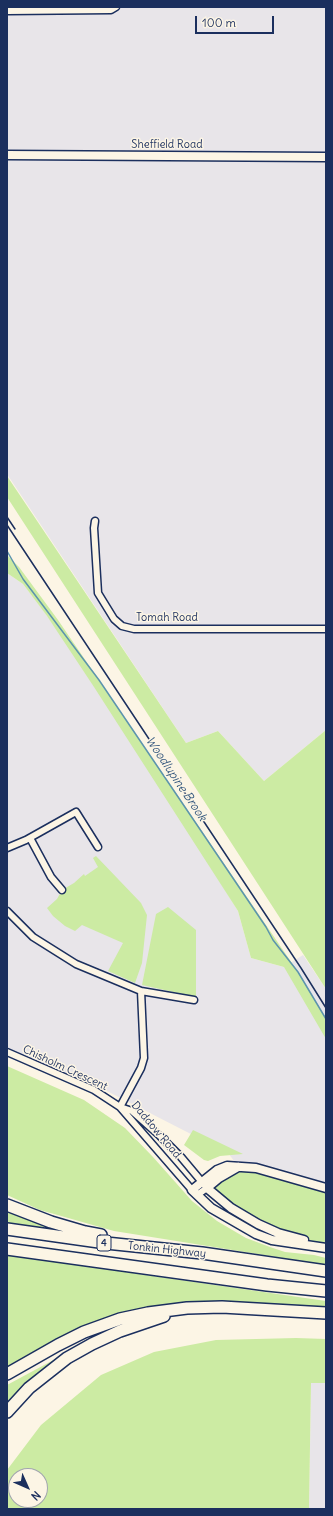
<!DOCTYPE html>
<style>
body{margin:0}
#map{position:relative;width:333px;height:1516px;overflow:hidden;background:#fcf5e5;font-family:Delius,sans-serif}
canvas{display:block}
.frame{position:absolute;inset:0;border:8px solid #1b2f5e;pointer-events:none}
.north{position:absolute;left:8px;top:1468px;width:40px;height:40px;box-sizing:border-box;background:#fcf5e5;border:1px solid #a2a6af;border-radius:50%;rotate:135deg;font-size:11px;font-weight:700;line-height:16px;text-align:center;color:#1b2f5e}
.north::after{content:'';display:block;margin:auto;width:14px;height:18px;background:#1b2f5e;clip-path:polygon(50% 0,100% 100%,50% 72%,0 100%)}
.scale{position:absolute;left:195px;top:16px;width:79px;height:18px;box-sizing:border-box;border:2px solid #1b2f5e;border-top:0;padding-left:5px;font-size:12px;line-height:14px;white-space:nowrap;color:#1b2f5e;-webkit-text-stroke:3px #fcf5e5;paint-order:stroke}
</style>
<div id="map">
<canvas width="333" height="1516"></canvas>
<div class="frame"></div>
<div class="north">N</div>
<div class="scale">100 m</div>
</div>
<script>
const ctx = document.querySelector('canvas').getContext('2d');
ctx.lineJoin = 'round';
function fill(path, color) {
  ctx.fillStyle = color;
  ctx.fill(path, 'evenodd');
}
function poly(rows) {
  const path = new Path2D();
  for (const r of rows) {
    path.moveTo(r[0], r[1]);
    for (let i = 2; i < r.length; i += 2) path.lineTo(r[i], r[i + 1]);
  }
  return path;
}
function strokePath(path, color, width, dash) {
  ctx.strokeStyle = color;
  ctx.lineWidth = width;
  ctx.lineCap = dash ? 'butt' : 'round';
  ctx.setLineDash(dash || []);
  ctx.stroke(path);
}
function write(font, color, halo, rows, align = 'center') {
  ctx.font = font + ' Delius,sans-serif';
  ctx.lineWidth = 3;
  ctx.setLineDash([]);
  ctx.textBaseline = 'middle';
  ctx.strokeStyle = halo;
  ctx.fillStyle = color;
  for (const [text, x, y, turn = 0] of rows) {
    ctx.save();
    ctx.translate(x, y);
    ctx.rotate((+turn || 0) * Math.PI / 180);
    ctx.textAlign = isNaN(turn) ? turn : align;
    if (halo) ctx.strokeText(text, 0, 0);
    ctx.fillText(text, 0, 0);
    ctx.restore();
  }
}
const built = poly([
 [7,7,326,7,326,730,264,781,218,731,186,743,7,474],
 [7,573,23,584,96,681,238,911,251,958,284,967,303,955,326,989,326,1193,241,1170,228,1153,99,1087,93,1092,7,1057],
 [311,1383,326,1383,326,1509,309,1509]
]);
const green = poly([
 [7,476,186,743,218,731,264,781,326,730,326,989,7,497],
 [7,555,19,567,58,620,298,972,326,1019,326,1039,284,967,251,958,238,911,94,687,47,616,23,584,7,573],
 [96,856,141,903,147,915,142,963,135,983,108,971,123,943,82,925,75,931,65,926,53,916,47,908,57,899,62,890,74,883,84,874,85,876,98,867,93,858],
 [168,907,196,930,196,997,142,985,156,914],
 [7,1066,84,1100,125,1128,153,1157,192,1201,217,1221,246,1238,270,1247,285,1252,314,1255,326,1258,326,1265,114,1231,40,1210,7,1195],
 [193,1130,243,1154,220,1156,208,1161,204,1160,184,1145],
 [239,1167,326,1188,326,1248,278,1233,207,1188],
 [7,1209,84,1237,7,1224],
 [7,1255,326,1301,326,1307,303,1306,166,1306,32,1355,7,1368],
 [296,1338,326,1339,326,1383,311,1383,309,1509,7,1509,7,1470,41,1425,101,1375,154,1352,216,1340],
 [16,1476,40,1476,40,1500,16,1500],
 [72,1350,7,1411,7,1385]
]);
const stream = poly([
 [7,551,23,579,99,680,266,927,273,940,298,972,326,1019]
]);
const street = poly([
 [7,11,111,10,116,7],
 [95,521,94,528,98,593,114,619,122,626,134,629,326,629],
 [30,838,51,877,62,890],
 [7,848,26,840,76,812,98,847],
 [7,911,33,937,76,964,141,991,144,1058,141,1068,120,1107],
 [141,991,194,1000],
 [7,1052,94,1090,120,1107,132,1111,160,1136,181,1157,207,1188,197,1195],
 [120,1107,192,1190]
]);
const secondary = poly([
 [7,155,326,157],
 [238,1167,219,1178,207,1188,231,1208,258,1224,278,1233,304,1240],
 [326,1188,256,1168,227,1166,217,1170,192,1190,211,1208,256,1234,272,1240,326,1248]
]);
const highway = poly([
 [7,1205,51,1222,85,1232,101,1235],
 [7,1229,106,1243,202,1253,326,1271],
 [7,1249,267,1285,326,1291],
 [7,1374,58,1345,84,1332,120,1319,148,1313,187,1308,222,1307,326,1313],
 [7,1412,29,1388,67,1358,92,1344,120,1331,164,1316]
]);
const rail = poly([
 [7,517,15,529],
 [7,525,301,968,326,1008]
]);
const shields = [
 [104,1243,14]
];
const shieldNames = [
 ["4",104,1243]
];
const streetNames = [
 ["Sheffield Road",167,145],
 ["Tomah Road",167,618],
 ["Chisholm Crescent",65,1068,25],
 ["Daddow Road",156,1130,50],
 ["Tonkin Highway",167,1250,6]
];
const waterNames = [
 ["Woodlupine Brook",176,779,56]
];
fill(built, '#e8e5e9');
fill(green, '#cceba3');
strokePath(stream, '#5c94ad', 1.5);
strokePath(street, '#1b2f5e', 9);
strokePath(secondary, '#1b2f5e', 11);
strokePath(highway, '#1b2f5e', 14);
strokePath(street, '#fcf5e5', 6);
strokePath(secondary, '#fcf5e5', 8);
strokePath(highway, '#fcf5e5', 11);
strokePath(rail, '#1b2f5e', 1.5);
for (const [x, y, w] of shields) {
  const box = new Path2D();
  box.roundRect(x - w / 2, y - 8, w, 16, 3);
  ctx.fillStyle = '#fcf5e5';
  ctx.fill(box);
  strokePath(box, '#1b2f5e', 1);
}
write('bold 10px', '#1b2f5e', null, shieldNames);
write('11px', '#1b2f5e', '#fcf5e5', streetNames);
write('italic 12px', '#36597f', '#fcf5e5', waterNames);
</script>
